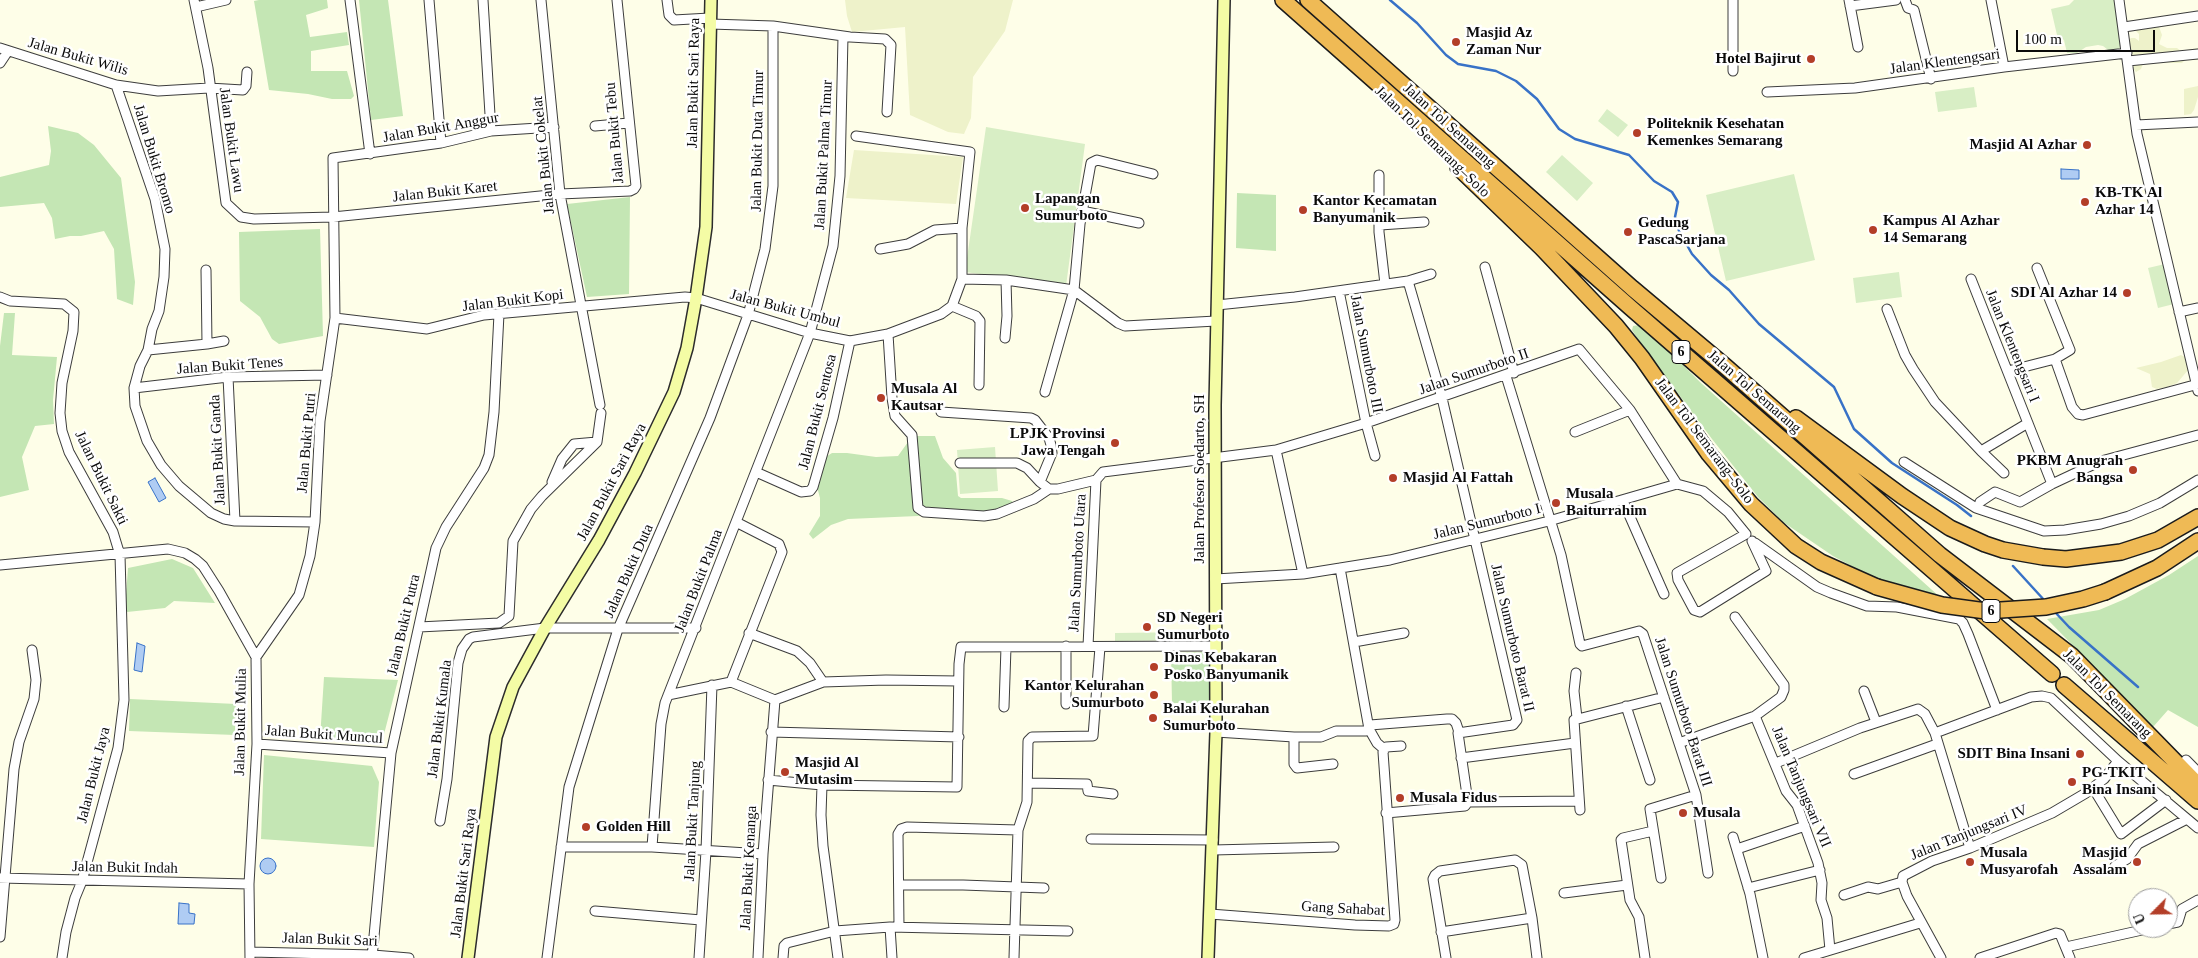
<!DOCTYPE html>
<meta charset="utf-8">
<style>
body{margin:0}
#map{position:relative;width:2198px;height:958px;overflow:hidden;background:#fefee8;font-family:Georgia,serif}
canvas{display:block}
.north{position:absolute;left:2128px;top:888px;width:50px;height:50px;box-sizing:border-box;background:#fff;border:1px solid #9d9d9d;border-radius:50%;rotate:247deg;font-size:14px;font-weight:700;line-height:20px;text-align:center;color:#0a0a0a}
.north::after{content:'';display:block;margin:auto;width:18px;height:22px;background:#b33e28;clip-path:polygon(50% 0,100% 100%,50% 72%,0 100%)}
.scale{position:absolute;left:2016px;top:30px;width:139px;height:22px;box-sizing:border-box;border:2px solid #0a0a0a;border-top:0;padding-left:6px;font-size:15px;line-height:18px;white-space:nowrap;color:#0a0a0a;-webkit-text-stroke:4px #fff;paint-order:stroke}
</style>
<div id="map">
<canvas width="2198" height="958"></canvas>
<div class="north">U</div>
<div class="scale">100 m</div>
</div>
<script>
const ctx = document.querySelector('canvas').getContext('2d');
ctx.lineJoin = 'round';
function fill(path, color) {
  ctx.fillStyle = color;
  ctx.fill(path, 'evenodd');
}
function poly(rows) {
  const path = new Path2D();
  for (const r of rows) {
    if (r.length === 3) {
      path.moveTo(r[0] + r[2], r[1]);
      path.arc(r[0], r[1], r[2], 0, 2 * Math.PI);
      continue;
    }
    path.moveTo(r[0], r[1]);
    for (let i = 2; i < r.length; i += 2) path.lineTo(r[i], r[i + 1]);
  }
  return path;
}
function strokePath(path, color, width, dash) {
  ctx.strokeStyle = color;
  ctx.lineWidth = width;
  ctx.lineCap = dash ? 'butt' : 'round';
  ctx.setLineDash(dash || []);
  ctx.stroke(path);
}
function write(font, color, halo, rows, align = 'center') {
  ctx.font = font + ' Georgia,serif';
  ctx.lineWidth = 5;
  ctx.setLineDash([]);
  ctx.textBaseline = 'middle';
  ctx.strokeStyle = halo;
  ctx.fillStyle = color;
  for (const [text, x, y, turn = 0] of rows) {
    ctx.save();
    ctx.translate(x, y);
    ctx.rotate((+turn || 0) * Math.PI / 180);
    ctx.textAlign = isNaN(turn) ? turn : align;
    if (halo) ctx.strokeText(text, 0, 0);
    ctx.fillText(text, 0, 0);
    ctx.restore();
  }
}
const farmland = poly([
 [845,0,1013,0,1005,31,973,77,971,118,964,134,948,132,910,115,905,27,852,32,847,16],
 [2158,24,2162,35,2159,44,2167,48,2177,48,2181,51,2198,48,2198,60,2186,59,2182,63,2172,63,2147,61,2143,63,2141,69,2136,72,2134,70,2127,42,2131,38,2135,38,2139,41,2139,34,2134,29],
 [2198,86,2198,97,2194,110,2191,114,2184,115,2184,89],
 [854,150,963,157,956,204,846,198],
 [2181,355,2187,358,2189,369,2177,383,2167,387,2157,389,2152,387,2150,374,2136,368,2161,362]
]);
const green = poly([
 [259,0,327,0,328,8,306,15,310,37,347,32,349,45,311,51,311,71,347,71,354,96,351,99,332,99,308,94,269,90,254,1],
 [359,0,388,0,403,116,371,120],
 [48,126,78,133,94,145,121,178,135,282,133,305,117,299,114,249,104,231,81,236,70,236,55,239,52,218,44,203,0,207,0,177,49,165,51,151],
 [1237,193,1276,195,1276,251,1236,248],
 [630,197,629,294,587,297,567,204],
 [320,229,323,336,279,344,272,339,260,317,240,301,239,232],
 [4,313,15,313,12,355,57,357,53,400,54,424,35,426,22,457,29,490,0,497,0,346],
 [1639,325,1652,334,1701,383,1941,598,1883,583,1833,556,1783,522,1758,497,1712,439,1641,344,1632,330,1633,326],
 [916,436,935,436,943,458,956,473,958,496,961,498,1002,498,1012,501,1017,508,964,514,848,519,831,525,813,539,809,534,820,516,820,498,816,483,824,458,832,453,847,453,876,457,898,456,908,442],
 [2198,556,2198,727,2168,710,2153,727,2047,619,2099,610,2125,599,2169,575],
 [172,559,193,568,215,603,174,601,165,608,127,612,125,608,128,568],
 [1209,652,1210,703,1172,703,1171,653],
 [324,677,398,680,382,742,320,739],
 [130,699,236,704,235,735,129,731],
 [264,755,372,766,379,782,374,847,261,839]
]);
const pitch = poly([
 [2074,0,2117,0,2123,43,2119,49,2112,53,2103,46,2098,45,2086,47,2077,53,2067,53,2064,40,2057,35,2051,9,2069,5],
 [1974,87,1977,107,1938,112,1935,92],
 [1607,109,1628,125,1618,137,1598,121],
 [986,127,1085,144,1066,286,965,272],
 [1562,155,1593,183,1577,201,1546,172],
 [1794,174,1815,260,1726,281,1706,195],
 [2165,264,2174,304,2158,308,2148,268],
 [1899,272,1902,297,1856,303,1853,278],
 [995,447,998,491,960,494,957,450],
 [1195,632,1195,640,1115,641,1115,633]
]);
const water = poly([
 [2061,169,2079,170,2079,179,2061,179,2061,169],
 [155,478,166,498,159,502,148,482,155,478],
 [137,643,145,646,142,672,134,670,137,643],
 [268,866,8],
 [179,903,189,904,189,913,195,914,194,924,178,924,179,903]
]);
const stream = poly([
 [1390,0,1417,23,1446,55,1458,64,1496,71,1516,81,1537,99,1559,129,1575,139,1629,155,1654,181,1672,192,1678,202,1675,217,1679,231,1692,254,1711,275,1729,290,1759,324,1834,387,1854,429,1892,463,1957,505,1971,516],
 [2013,566,2045,601],
 [2054,611,2069,627,2138,687]
]);
const street = poly([
 [194,0,208,68,226,203,241,217,254,219,333,217,560,194,630,191,634,189,636,186,617,0],
 [350,0,370,154],
 [429,0,441,143],
 [483,0,491,131],
 [541,0,560,194,600,405],
 [667,0,669,15,674,20,710,18],
 [1733,0,1733,71],
 [1849,0,1858,47],
 [1905,0,1908,8,1914,10,1931,79],
 [1991,0,2004,67],
 [2119,0,2137,134,2198,391],
 [1850,6,1896,0],
 [196,7,226,0],
 [710,24,773,26,850,37,885,39,891,45,887,112],
 [2124,27,2198,16],
 [0,48,116,85,158,91,209,88,243,90,246,86,247,72],
 [2128,61,2198,54],
 [0,63,8,51],
 [116,85,155,199,165,249,164,277,159,311,152,329,148,350,140,366,134,388,135,406,147,441,161,465,179,486,211,513,224,519,235,521,315,522],
 [1767,92,1855,88,2004,67,2127,53],
 [2136,125,2198,122],
 [595,126,629,123],
 [856,136,970,152,962,228],
 [1379,175,1379,232,1385,284],
 [1082,211,1139,223],
 [1380,225,1424,222],
 [880,249,908,244,935,230,962,228,962,279],
 [1485,267,1514,373],
 [2037,268,2070,350,2055,359],
 [1971,279,2052,484],
 [1408,281,1431,274],
 [1339,291,1366,423,1375,456],
 [0,297,10,301,64,304,74,312,73,331,62,383,60,413,62,431,69,452,113,532,120,555,124,700,118,748,82,881,75,898,66,932,62,958],
 [1217,305,1295,297,1408,281,1442,398,1517,720,1513,725,1458,733,1468,802,1465,806,1386,813],
 [952,306,976,316,980,321,979,385],
 [1887,309,1905,355,1913,369,1935,402,1981,451,2028,423],
 [2179,312,2198,308],
 [335,318,427,329,484,315,685,297,696,298,810,333,850,341,888,334,941,314,952,306,962,279,1006,280,1074,290,1118,323,1125,326,1216,321],
 [888,334,892,398,895,416,912,435,918,508,924,512,984,516,997,514,1034,499,1049,489],
 [1005,338,1007,316,1006,280],
 [207,344,224,341],
 [148,350,207,344,206,270],
 [2008,371,2055,359,2072,407,2078,414,2083,415,2198,384],
 [1506,376,1561,555,1580,644,1582,646,1639,631,1643,634,1696,795,1708,873],
 [228,377,235,521],
 [134,388,228,377,327,375],
 [1045,392,1074,290,1080,224,1091,163,1097,160,1153,174],
 [941,412,1031,418,1035,420,1049,438,1051,445,1052,453,1040,482,1049,489,1058,489,1096,480],
 [1575,432,1630,410],
 [1276,450,1303,574],
 [1981,451,2004,473],
 [1904,462,1976,508,2044,531,2065,530,2101,524,2129,516,2160,503,2198,480],
 [960,463,1017,463,1027,468,1040,482],
 [756,472,801,492,810,491,813,487,833,418,850,341],
 [552,482,562,459,574,444,597,442],
 [1623,501,1664,594],
 [1980,502,1995,492,2020,502,2052,484,2101,461,2198,435],
 [1755,543,1817,587,1831,593,1867,606,1897,607,1959,619,1963,623,1968,634,1997,710],
 [0,565,168,549,185,553,195,559,203,566,219,591,256,657,257,744,249,884,250,958],
 [1215,579,1303,574,1390,560,1549,521,1677,484,1703,491,1728,512,1746,534,1677,573,1678,580,1694,610,1700,612,1766,571,1752,541],
 [1735,617,1784,685,1784,690,1781,697,1755,716],
 [419,627,499,623,509,616,513,541,531,509,542,496,597,442,601,413],
 [749,633,797,651,810,663,823,682],
 [1354,642,1404,633],
 [1066,646,1066,704],
 [1088,646,1096,480,1103,472,1276,450,1366,423,1579,349,1630,410,1677,484],
 [256,657,299,595,310,556,315,522,320,421,335,318,333,158,441,143,491,131,554,127],
 [1576,673,1574,691,1577,718],
 [731,682,782,552,779,544,736,522],
 [1864,691,1876,722],
 [668,695,731,682,775,700],
 [775,700,823,682,886,680,958,681],
 [1626,706,1650,780],
 [1004,707,1006,647],
 [1370,725,1447,719,1452,719,1456,723,1459,732],
 [1369,729,1377,743,1384,749],
 [771,732,959,737],
 [1216,732,1294,737],
 [1935,733,2031,697,2042,696,2051,698,2118,761,2198,828],
 [1679,743,1755,716,1786,791,1797,805,1818,863,1822,883,1821,900,1827,918,1830,950],
 [257,744,391,753],
 [1461,758,1575,743],
 [2186,760,2198,772],
 [1776,763,1860,728,1918,709,1925,714,1935,733,1970,848],
 [1333,764,1297,768,1294,764,1294,737,1321,737,1336,731,1366,731,1369,729,1340,568],
 [1854,774,1937,744],
 [768,780,822,785,957,787,959,664,961,647,1215,646],
 [1028,783,1087,784,1088,791,1113,794],
 [822,785,821,815,823,846,838,958],
 [2093,788,2121,834,2166,800],
 [1468,802,1579,801],
 [1580,810,1574,720,1664,697],
 [440,821,447,779,458,663,462,649,469,639,473,637,545,628,696,628],
 [1733,837,1750,894,1763,958],
 [1091,839,1213,840],
 [561,847,652,847,763,854],
 [652,847,661,724,665,703,810,333,833,246,840,176,843,36],
 [1737,849,1805,826],
 [1213,850,1334,847],
 [2115,866,2127,859,2138,844,2187,819],
 [0,878,249,884],
 [1661,878,1650,809,1696,795],
 [899,885,963,885,1044,888],
 [1748,888,1820,870],
 [1564,893,1627,885],
 [1844,895,1868,887,1878,889,1902,882],
 [595,911,701,920],
 [1210,914,1355,925,1389,926,1394,924,1395,920,1383,752,1386,747,1401,746],
 [2168,924,2178,922,2182,909,2198,900],
 [890,927,892,958],
 [899,927,898,834,901,829,907,827,1018,830],
 [1441,932,1532,918],
 [0,937,14,769,19,742,34,699,36,680,32,650],
 [2066,947,2151,928],
 [251,952,373,955,409,958],
 [372,958,391,753,436,548,446,527,484,468,489,455,494,412,499,314],
 [547,958,569,787,618,629,710,418,748,315,765,249,773,186,773,26],
 [699,958,706,851,712,685],
 [758,958,763,854,775,700],
 [783,958,784,946,787,943,835,931,890,927,1068,931],
 [1014,958,1018,830,1027,802,1028,741,1032,737,1093,736,1100,647],
 [1446,958,1433,879,1435,875,1440,871,1515,860,1522,865,1532,918,1537,958],
 [1645,958,1639,917,1630,900,1621,840,1623,838,1653,831],
 [1804,958,1920,923],
 [1941,958,1907,896,1902,882,1903,876,1932,861,1970,848,2052,813,2086,793,2104,779,2118,761],
 [1980,958,2056,933,2060,934,2070,958]
]);
const secondary = poly([
 [468,958,496,737,513,687,545,628,599,540,635,473,674,392,687,348,696,298,706,227,711,0],
 [1208,958,1216,732,1215,405,1224,0]
]);
const highway = poly([
 [1283,0,1631,308,2052,674],
 [1308,0,1632,288,1726,367,1940,555,2072,656,2198,785],
 [1458,167,1542,248,1616,326,1642,358,1709,454,1751,504,1796,546,1821,562,1877,587],
 [1796,418,1902,496,1950,528,1985,544,2003,550,2043,557,2066,559,2121,552,2158,540,2198,517],
 [2105,592,2157,568,2198,541],
 [2064,685,2198,801]
]);
const highwayBridge = poly([
 [1877,587,1942,605,1986,611,2046,607,2083,599,2105,592]
]);
const markers = [
 [1456,42,5,"#b33e28"],
 [1811,59,5,"#b33e28"],
 [1637,133,5,"#b33e28"],
 [2087,145,5,"#b33e28"],
 [2085,202,5,"#b33e28"],
 [1025,208,5,"#b33e28"],
 [1303,210,5,"#b33e28"],
 [1873,230,5,"#b33e28"],
 [1628,232,5,"#b33e28"],
 [2127,293,5,"#b33e28"],
 [881,398,5,"#b33e28"],
 [1115,443,5,"#b33e28"],
 [2133,470,5,"#b33e28"],
 [1393,478,5,"#b33e28"],
 [1556,503,5,"#b33e28"],
 [1147,627,5,"#b33e28"],
 [1154,667,5,"#b33e28"],
 [1154,695,5,"#b33e28"],
 [1153,718,5,"#b33e28"],
 [2080,754,5,"#b33e28"],
 [785,772,5,"#b33e28"],
 [2072,782,5,"#b33e28"],
 [1400,798,5,"#b33e28"],
 [1683,813,5,"#b33e28"],
 [586,827,5,"#b33e28"],
 [1970,862,5,"#b33e28"],
 [2137,862,5,"#b33e28"]
];
const shields = [
 [1681,352,18],
 [1991,611,18]
];
const shieldNames = [
 ["6",1681,352],
 ["6",1991,611]
];
const poiNames = [
 ["Masjid Az",1466,33],
 ["Zaman Nur",1466,50],
 ["Hotel Bajirut",1801,59,"right"],
 ["Politeknik Kesehatan",1647,124],
 ["Kemenkes Semarang",1647,141],
 ["Masjid Al Azhar",2077,145,"right"],
 ["KB-TK Al",2095,193],
 ["Azhar 14",2095,210],
 ["Lapangan",1035,199],
 ["Sumurboto",1035,216],
 ["Kantor Kecamatan",1313,201],
 ["Banyumanik",1313,218],
 ["Kampus Al Azhar",1883,221],
 ["14 Semarang",1883,238],
 ["Gedung",1638,223],
 ["PascaSarjana",1638,240],
 ["SDI Al Azhar 14",2117,293,"right"],
 ["Musala Al",891,389],
 ["Kautsar",891,406],
 ["LPJK Provinsi",1105,434,"right"],
 ["Jawa Tengah",1105,451,"right"],
 ["PKBM Anugrah",2123,461,"right"],
 ["Bangsa",2123,478,"right"],
 ["Masjid Al Fattah",1403,478],
 ["Musala",1566,494],
 ["Baiturrahim",1566,511],
 ["SD Negeri",1157,618],
 ["Sumurboto",1157,635],
 ["Dinas Kebakaran",1164,658],
 ["Posko Banyumanik",1164,675],
 ["Kantor Kelurahan",1144,686,"right"],
 ["Sumurboto",1144,703,"right"],
 ["Balai Kelurahan",1163,709],
 ["Sumurboto",1163,726],
 ["SDIT Bina Insani",2070,754,"right"],
 ["Masjid Al",795,763],
 ["Mutasim",795,780],
 ["PG-TKIT",2082,773],
 ["Bina Insani",2082,790],
 ["Musala Fidus",1410,798],
 ["Musala",1693,813],
 ["Golden Hill",596,827],
 ["Musala",1980,853],
 ["Musyarofah",1980,870],
 ["Masjid",2127,853,"right"],
 ["Assalam",2127,870,"right"]
];
const streetNames = [
 ["Jalan Bukit Wilis",78,57,16],
 ["Jalan Klentengsari",1945,62,-8],
 ["Jalan Bukit Sari Raya",694,83,-89],
 ["Jalan Tol Semarang",1449,126,42],
 ["Jalan Bukit Anggur",441,128,-10],
 ["Jalan Bukit Tebu",615,133,-95],
 ["Jalan Bukit Lawu",231,140,82],
 ["Jalan Bukit Duta Timur",758,141,-89],
 ["Jalan Tol Semarang–Solo",1432,142,44],
 ["Jalan Bukit Cokelat",544,155,-96],
 ["Jalan Bukit Palma Timur",824,155,-87],
 ["Jalan Bukit Bromo",154,159,73],
 ["Jalan Bukit Karet",445,192,-6],
 ["Jalan Bukit Kopi",513,301,-7],
 ["Jalan Bukit Umbul",785,309,15],
 ["Jalan Klentengsari I",2012,346,68],
 ["Jalan Sumurboto III",1366,354,79],
 ["Jalan Bukit Tenes",230,366,-4],
 ["Jalan Sumurboto II",1474,372,-19],
 ["Jalan Tol Semarang",1754,392,41],
 ["Jalan Bukit Sentosa",818,412,-76],
 ["Jalan Tol Semarang–Solo",1704,441,53],
 ["Jalan Bukit Putri",307,443,-85],
 ["Jalan Bukit Ganda",218,450,-93],
 ["Jalan Bukit Sakti",101,478,64],
 ["Jalan Profesor Soedarto, SH",1200,479,-90],
 ["Jalan Bukit Sari Raya",612,482,-62],
 ["Jalan Sumurboto I",1487,522,-14],
 ["Jalan Sumurboto Utara",1078,563,-87],
 ["Jalan Bukit Duta",629,571,-66],
 ["Jalan Bukit Palma",699,581,-69],
 ["Jalan Bukit Putra",404,625,-77],
 ["Jalan Sumurboto Barat II",1512,638,77],
 ["Jalan Tol Semarang",2107,694,45],
 ["Jalan Sumurboto Barat III",1683,712,72],
 ["Jalan Bukit Kumala",440,719,-83],
 ["Jalan Bukit Mulia",241,722,-89],
 ["Jalan Bukit Muncul",324,735,4],
 ["Jalan Bukit Jaya",94,775,-76],
 ["Jalan Tanjungsari VII",1801,787,67],
 ["Jalan Bukit Tanjung",693,821,-87],
 ["Jalan Tanjungsari IV",1969,833,-22],
 ["Jalan Bukit Indah",125,868,1],
 ["Jalan Bukit Kenanga",749,868,-87],
 ["Jalan Bukit Sari Raya",464,873,-83],
 ["Gang Sahabat",1343,909,3],
 ["Jalan Bukit Sari",330,940,2]
];
fill(farmland, '#eef2ca');
fill(green, '#c4e6b4');
fill(pitch, '#d8eec5');
fill(water, '#afccf3');
strokePath(water, '#3872c7', 1);
strokePath(stream, '#3872c7', 2.5);
strokePath(street, '#3d3d3d', 11);
strokePath(secondary, '#2c2c2c', 14);
strokePath(highway, '#1b1b1b', 18);
strokePath(street, '#fff', 9);
strokePath(secondary, '#f4fca5', 11);
strokePath(highway, '#efba55', 15);
strokePath(highwayBridge, '#1b1b1b', 18, []);
strokePath(highwayBridge, '#efba55', 15);
for (const [x, y, r, color] of markers) {
  const dot = new Path2D();
  dot.arc(x, y, r, 0, 2 * Math.PI);
  ctx.fillStyle = color;
  ctx.fill(dot);
  strokePath(dot, '#fff', 2);
}
for (const [x, y, w] of shields) {
  const box = new Path2D();
  box.roundRect(x - w / 2, y - 11.5, w, 23, 4);
  ctx.fillStyle = '#fff';
  ctx.fill(box);
  strokePath(box, '#0a0a0a', 1);
}
write('bold 14px', '#0a0a0a', null, shieldNames);
write('bold 15px', '#0a0a0a', '#fff', poiNames, 'left');
write('15px', '#0a0a0a', '#fff', streetNames);
</script>
